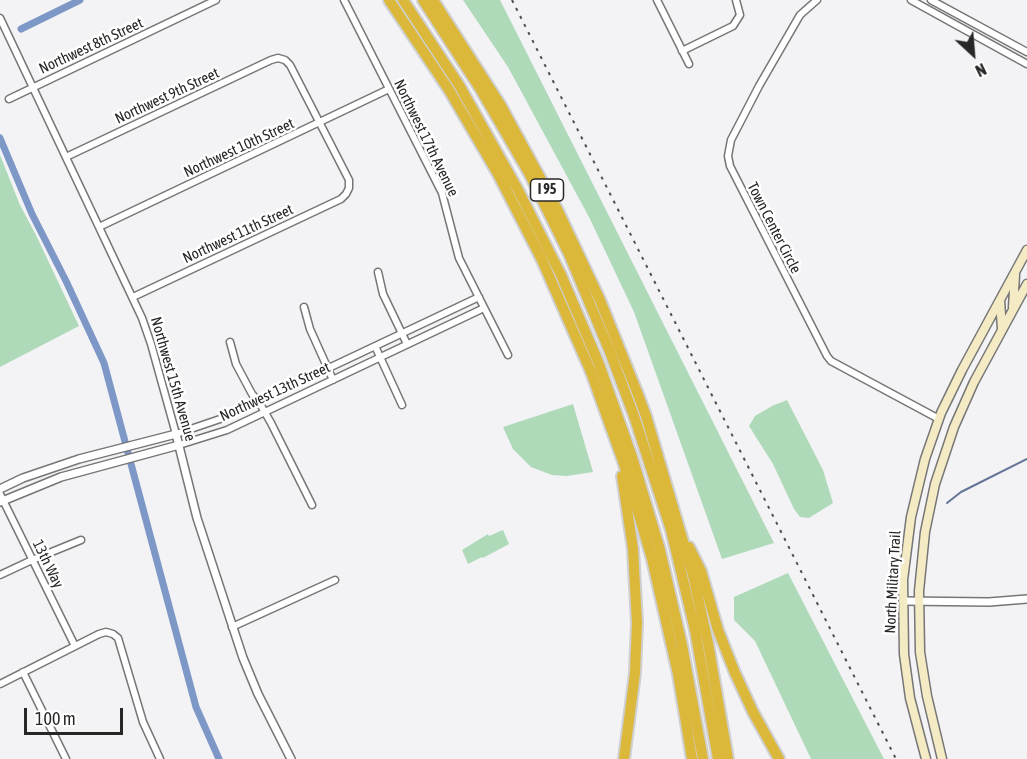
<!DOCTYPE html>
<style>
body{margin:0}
#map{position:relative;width:1027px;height:759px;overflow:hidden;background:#f3f3f5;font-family:"Asap Condensed",sans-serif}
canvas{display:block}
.north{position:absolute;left:943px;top:24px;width:60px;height:60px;-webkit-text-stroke:4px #fff;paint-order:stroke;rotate:154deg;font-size:16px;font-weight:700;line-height:24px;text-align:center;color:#272728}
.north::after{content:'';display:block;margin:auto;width:21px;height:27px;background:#272728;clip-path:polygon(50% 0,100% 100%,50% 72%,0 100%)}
.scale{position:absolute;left:24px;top:708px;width:99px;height:27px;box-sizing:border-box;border:3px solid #272728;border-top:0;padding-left:8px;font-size:18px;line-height:21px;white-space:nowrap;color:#272728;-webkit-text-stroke:4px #fff;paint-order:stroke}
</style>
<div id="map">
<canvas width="1027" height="759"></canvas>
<div class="north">N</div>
<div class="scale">100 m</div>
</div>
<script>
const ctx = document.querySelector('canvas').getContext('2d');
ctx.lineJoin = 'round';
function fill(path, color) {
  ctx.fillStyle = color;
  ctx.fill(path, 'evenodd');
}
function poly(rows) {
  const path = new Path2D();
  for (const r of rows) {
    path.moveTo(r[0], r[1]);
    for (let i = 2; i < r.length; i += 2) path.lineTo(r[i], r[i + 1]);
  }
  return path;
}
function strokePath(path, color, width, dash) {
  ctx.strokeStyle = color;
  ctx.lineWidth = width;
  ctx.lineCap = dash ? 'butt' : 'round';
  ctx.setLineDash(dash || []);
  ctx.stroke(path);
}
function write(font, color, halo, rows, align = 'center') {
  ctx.font = font + ' "Asap Condensed",sans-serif';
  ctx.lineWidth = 5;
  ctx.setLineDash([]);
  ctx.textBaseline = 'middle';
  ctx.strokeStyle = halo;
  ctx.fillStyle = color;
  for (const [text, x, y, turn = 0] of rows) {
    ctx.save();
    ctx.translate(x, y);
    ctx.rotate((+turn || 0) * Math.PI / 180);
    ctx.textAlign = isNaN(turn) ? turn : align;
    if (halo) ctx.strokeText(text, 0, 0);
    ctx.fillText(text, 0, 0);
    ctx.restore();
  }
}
const green = poly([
 [463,0,500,0,774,543,722,559,634,312,590,219,508,67],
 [0,155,20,205,36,235,79,326,0,367],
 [787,400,823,470,833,503,809,518,800,517,794,509,773,464,749,426,755,416,772,406],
 [573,404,593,472,567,476,552,475,531,467,513,449,503,427],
 [503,530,509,544,483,558,482,557,468,564,462,550,488,534,489,536],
 [788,573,884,759,811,759,755,641,734,620,734,597]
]);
const stream = poly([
 [947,503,961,492,1027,459]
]);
const canal = poly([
 [21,29,80,0],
 [0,138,32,214,66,281,104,363,196,707,219,759]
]);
const minor = poly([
 [344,0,442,193,459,258,508,355],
 [657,0,689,64],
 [817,0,800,15,759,86,731,140,728,156,730,166,827,356,831,361,939,419],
 [911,0,1027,64],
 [931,0,1027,52],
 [0,18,142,318,151,344,176,434,223,418,479,297],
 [682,51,733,26,740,15,736,0],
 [9,99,216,0],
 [66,157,271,60,278,58,285,60,290,65,349,180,349,188,346,194,341,199,133,297],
 [99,227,389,89],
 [378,272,383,294,407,344],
 [304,307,310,329,333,380],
 [230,342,236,364,252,394,259,402,271,423,312,505],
 [375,346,402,405],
 [179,445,227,430,484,308],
 [0,494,75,646],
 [0,575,32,560,81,540],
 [232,627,335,580],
 [23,672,66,759],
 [0,684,99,634,106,632,113,634,118,638,143,722,160,759]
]);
const tertiary = poly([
 [0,489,23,478,79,459,176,434,197,518,243,658,258,694,291,759],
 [0,502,61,477,179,445],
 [903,601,989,602,1027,599]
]);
const secondary = poly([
 [1000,300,1002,329],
 [1013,307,1015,275],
 [926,759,910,698,904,654,903,580,911,517,925,459,941,413,962,370,1027,250],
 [942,759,927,696,920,652,919,591,925,532,935,484,954,427,974,382,1027,284]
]);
const motorway = poly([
 [389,0,449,90,498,174,542,260,591,372,624,464,652,559,678,674,692,759],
 [403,0,459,85,518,190,561,275,599,364,632,457,660,550,682,645,703,759],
 [423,0,481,90,529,173,569,254,610,352,634,416,671,530,695,630,718,759],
 [433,0,501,106,558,211,600,300,637,392,646,416,693,575,708,643,728,759],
 [622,476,633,549,637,623,635,673,624,759],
 [689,547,701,571,718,630,735,673,753,712,779,759]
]);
const rail = poly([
 [512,0,896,759]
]);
const shields = [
 [547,190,33]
];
const shieldNames = [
 ["I 95",547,190]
];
const streetNames = [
 ["Northwest 8th Street",91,46,-25],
 ["Northwest 9th Street",167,96,-25],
 ["Northwest 17th Avenue",426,138,64],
 ["Northwest 10th Street",239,148,-25],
 ["Town Center Circle",774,228,63],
 ["Northwest 11th Street",238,234,-25],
 ["Northwest 15th Avenue",173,379,74],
 ["Northwest 13th Street",275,392,-25],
 ["13th Way",48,564,64],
 ["North Military Trail",893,582,-87]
];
fill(green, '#afdaba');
strokePath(stream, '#637597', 2);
strokePath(canal, '#7d97c6', 7);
strokePath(minor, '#767677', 9);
strokePath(tertiary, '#767677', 10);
strokePath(secondary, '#767677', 11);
strokePath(motorway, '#cfcfd0', 14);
strokePath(minor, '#fff', 6);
strokePath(tertiary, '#fff', 7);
strokePath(secondary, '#f4eac4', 8);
strokePath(motorway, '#dbb83a', 10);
strokePath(rail, '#505051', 2, [3, 6]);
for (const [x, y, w] of shields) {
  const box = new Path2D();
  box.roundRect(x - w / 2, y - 11, w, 22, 4.5);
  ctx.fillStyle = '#fff';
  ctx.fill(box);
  strokePath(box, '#272728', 1.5);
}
write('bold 14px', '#272728', null, shieldNames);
write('15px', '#272728', '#fff', streetNames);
</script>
